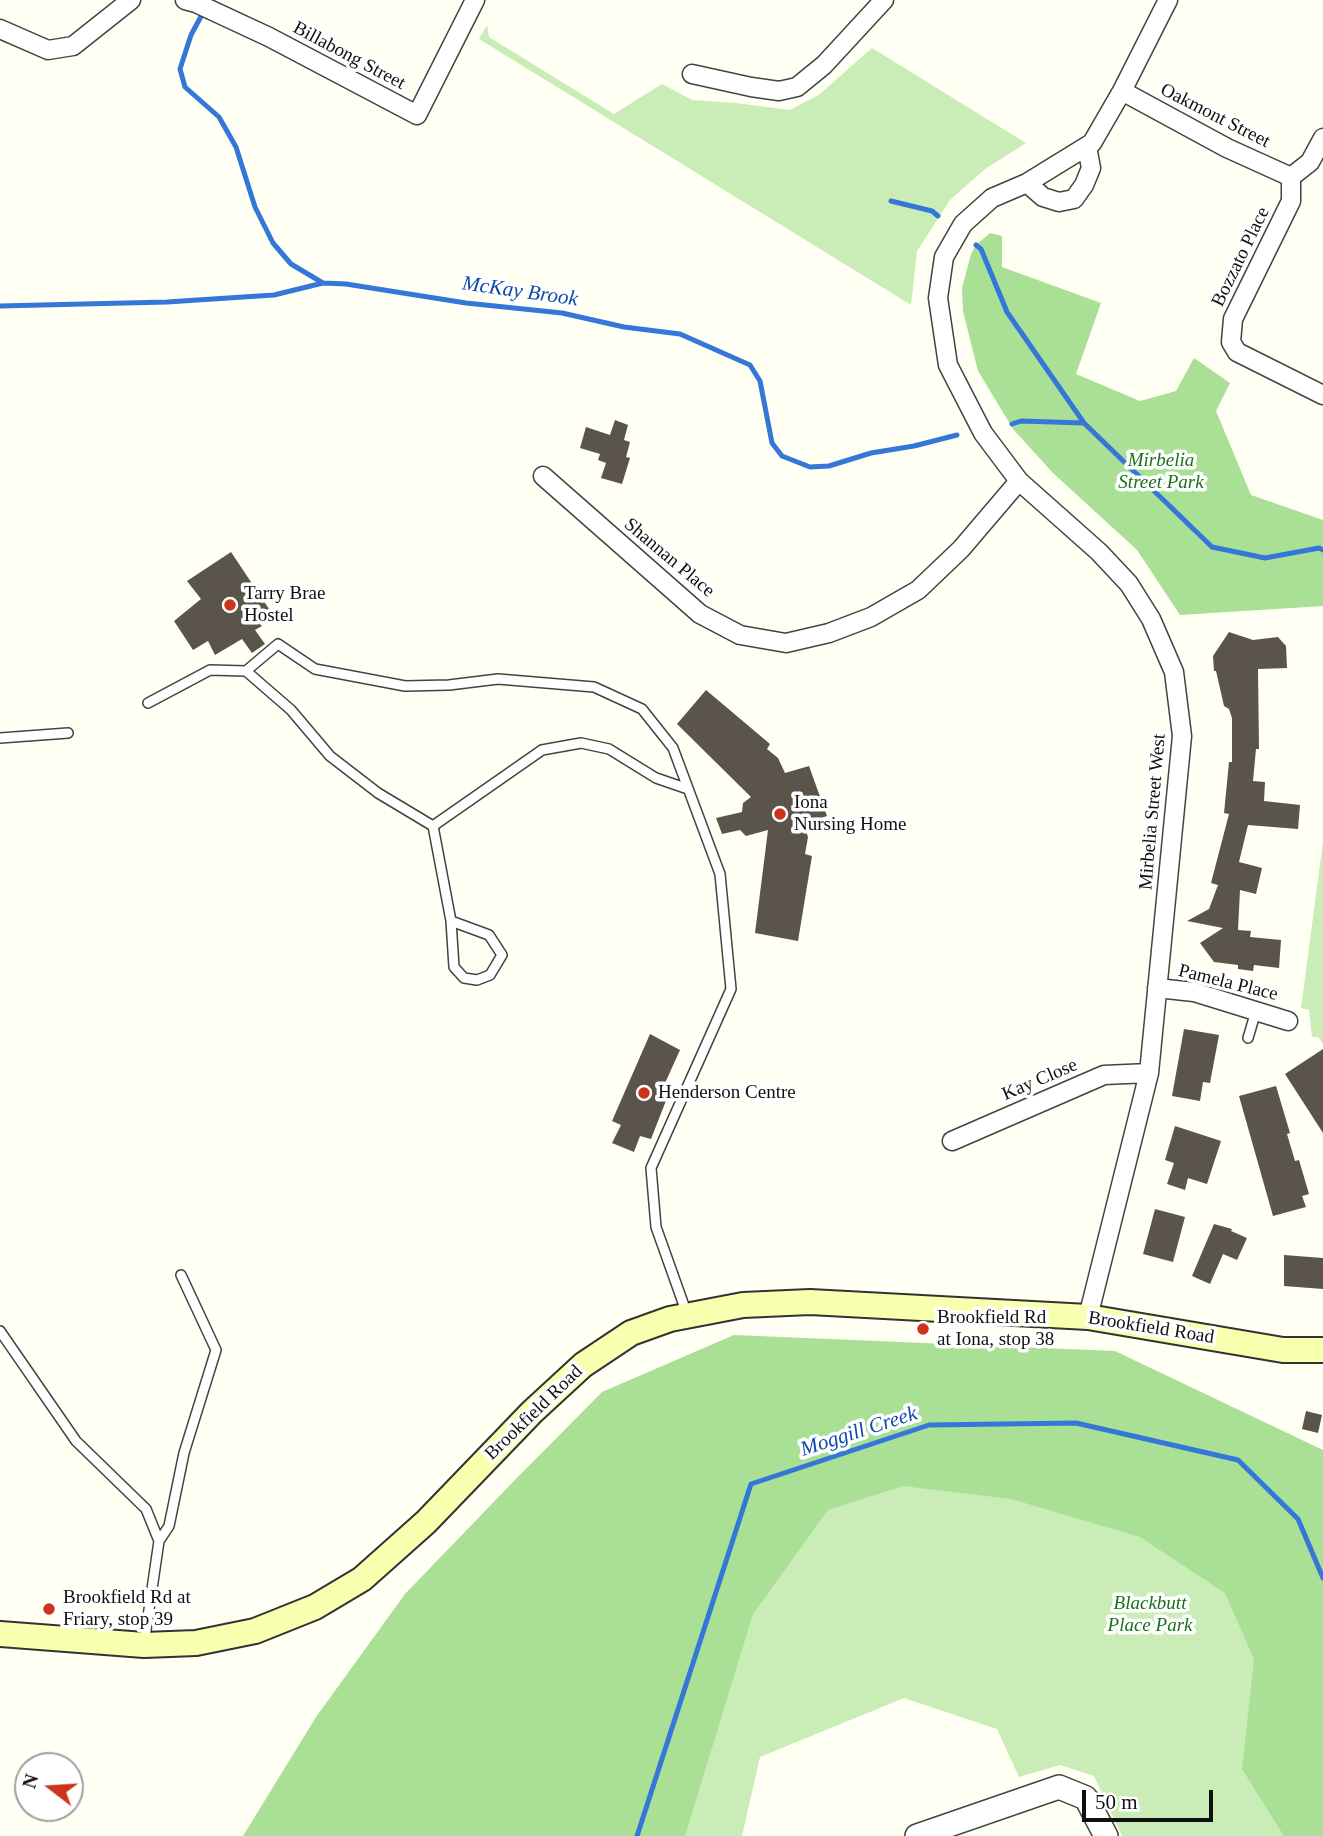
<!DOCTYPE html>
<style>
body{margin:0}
#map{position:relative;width:1323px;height:1836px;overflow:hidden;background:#fffff3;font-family:Georgia,serif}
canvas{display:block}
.north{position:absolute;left:14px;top:1752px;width:70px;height:70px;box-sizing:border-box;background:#fff;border:2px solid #9f9f9f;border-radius:50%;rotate:287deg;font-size:19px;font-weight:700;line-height:28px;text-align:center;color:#101010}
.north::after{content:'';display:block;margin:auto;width:24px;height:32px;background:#cc351c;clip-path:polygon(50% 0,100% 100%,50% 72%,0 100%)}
.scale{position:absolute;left:1082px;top:1790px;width:131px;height:32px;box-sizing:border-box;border:4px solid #101010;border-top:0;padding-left:9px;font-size:21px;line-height:24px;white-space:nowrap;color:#101010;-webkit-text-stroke:5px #fff;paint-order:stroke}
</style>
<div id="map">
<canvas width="1323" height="1836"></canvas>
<div class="north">N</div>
<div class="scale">50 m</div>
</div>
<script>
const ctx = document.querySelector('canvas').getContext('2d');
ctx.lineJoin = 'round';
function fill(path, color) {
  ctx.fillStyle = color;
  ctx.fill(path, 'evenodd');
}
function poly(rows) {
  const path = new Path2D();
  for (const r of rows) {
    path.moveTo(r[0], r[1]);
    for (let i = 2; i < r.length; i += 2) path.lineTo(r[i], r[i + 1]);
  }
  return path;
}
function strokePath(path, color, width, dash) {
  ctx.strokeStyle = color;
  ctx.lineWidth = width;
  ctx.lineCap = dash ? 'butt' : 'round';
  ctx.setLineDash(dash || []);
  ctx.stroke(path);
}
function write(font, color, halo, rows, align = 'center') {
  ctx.font = font + ' Georgia,serif';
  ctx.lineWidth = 7;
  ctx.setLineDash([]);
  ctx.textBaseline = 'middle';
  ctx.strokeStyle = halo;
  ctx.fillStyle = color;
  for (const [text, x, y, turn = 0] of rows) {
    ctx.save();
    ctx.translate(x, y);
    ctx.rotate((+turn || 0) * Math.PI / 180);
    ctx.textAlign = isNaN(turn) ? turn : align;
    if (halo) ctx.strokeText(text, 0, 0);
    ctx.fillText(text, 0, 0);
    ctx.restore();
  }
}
const green = poly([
 [487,25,489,37,614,114,662,84,692,100,736,103,790,110,820,94,872,48,1026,143,985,169,950,200,917,251,911,305,479,39],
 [1323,842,1323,1044,1318,1037,1312,1037,1309,1010,1301,1008],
 [1238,1460,1323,1836,1122,1836,1094,1776,1060,1765,1019,1777,997,1729,904,1698,760,1757,742,1836,637,1836,751,1484]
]);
const forest = poly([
 [990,233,1002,236,1002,267,1101,303,1076,374,1140,401,1176,391,1194,358,1230,383,1216,411,1251,495,1323,520,1323,606,1180,615,1137,550,1053,473,1013,429,978,371,963,311,962,288,971,254,976,245],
 [734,1335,1115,1351,1323,1450,1323,1836,1284,1836,1242,1769,1254,1659,1225,1593,1140,1537,1011,1499,903,1486,828,1510,753,1614,685,1836,243,1836,316,1717,405,1594,511,1484,602,1392]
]);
const stream = poly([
 [205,9,191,35,180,69,185,87,219,117,236,147,255,207,273,243,291,264,323,283],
 [891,201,932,211,938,216],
 [976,245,981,249,1007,312,1084,423,1212,547,1265,558,1319,548,1323,550],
 [0,306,167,302,274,295,323,283,346,284,466,303,562,313,624,327,680,334,750,365,760,381,772,443,782,456,810,467,829,466,871,453,914,446,957,435],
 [1012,424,1021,421,1084,423],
 [637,1836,751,1484,929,1425,1076,1423,1238,1460,1298,1519,1323,1578]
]);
const building = poly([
 [615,420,628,425,624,440,630,442,626,457,630,458,622,484,601,478,606,463,598,460,600,454,580,448,586,427,610,435],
 [231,552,271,612,258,622,262,626,255,630,265,644,252,653,242,639,215,655,208,641,193,650,174,621,201,599,187,581],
 [1229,632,1253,640,1278,637,1286,646,1287,668,1258,669,1259,749,1256,749,1253,781,1265,782,1264,801,1300,805,1298,829,1248,825,1239,862,1262,868,1256,894,1240,890,1238,930,1251,931,1250,937,1281,940,1279,968,1254,965,1253,971,1238,969,1238,965,1214,962,1200,943,1223,928,1187,921,1209,909,1218,885,1211,883,1229,814,1224,813,1229,762,1232,762,1232,718,1229,709,1224,706,1216,671,1214,671,1213,656],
 [706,690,770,744,767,749,778,758,785,773,809,766,827,816,803,824,808,837,805,854,812,856,798,941,755,933,768,830,746,836,740,830,722,834,716,818,742,812,743,803,751,797,677,724],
 [1184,1029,1219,1035,1210,1083,1203,1082,1200,1101,1172,1096],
 [650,1034,680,1050,661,1092,669,1093,651,1139,640,1136,634,1152,612,1143,621,1125,612,1121],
 [1323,1049,1323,1133,1285,1074],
 [1276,1086,1290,1133,1287,1134,1295,1161,1299,1160,1309,1194,1302,1196,1306,1207,1273,1216,1239,1096],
 [1175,1126,1221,1141,1207,1184,1188,1178,1185,1190,1167,1184,1174,1163,1165,1160],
 [1155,1209,1185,1217,1173,1262,1143,1254],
 [1214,1224,1232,1229,1231,1231,1247,1238,1237,1260,1223,1254,1210,1284,1192,1276],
 [1284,1255,1323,1258,1323,1289,1284,1286],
 [1306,1411,1322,1415,1318,1433,1302,1429]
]);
const service = poly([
 [246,671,291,710,330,756,378,793,433,826,542,750,581,743,609,749,656,778,688,789],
 [148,703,210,670,246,671,278,644,315,669,405,686,449,685,498,679,594,687,642,709,673,748,720,874,731,989,651,1168,656,1227,687,1314],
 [0,738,68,733],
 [433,826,451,921,489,935,502,955,490,975,477,980,464,978,454,967,451,921],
 [1248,1038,1256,1011],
 [0,1331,76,1441,146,1509,159,1541,144,1644],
 [159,1541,169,1526,184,1453,216,1350,181,1275]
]);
const minor = poly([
 [185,0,196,3,269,37,417,115,475,0],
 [0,29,48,50,73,46,131,0],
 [692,74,751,87,779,91,797,87,824,65,884,0],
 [1122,91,1227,148,1291,177],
 [1323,138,1310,162,1291,177,1291,201,1233,319,1231,342,1237,352,1323,395],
 [1027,183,1043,197,1059,202,1074,199,1084,185,1091,168,1087,147],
 [543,476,700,614,740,635,786,643,829,633,871,617,918,590,961,549,1019,481],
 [1157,988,1194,992,1288,1021],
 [952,1141,1104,1075,1149,1073],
 [1088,1317,1149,1073,1182,736,1174,672,1151,619,1129,584,1099,552,1019,481,983,433,948,365,938,298,944,257,963,224,992,198,1027,183,1092,143,1122,91,1168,0]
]);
const tertiary = poly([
 [917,1836,1059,1787,1086,1798,1106,1836]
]);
const secondary = poly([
 [0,1634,144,1645,196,1643,255,1631,315,1607,362,1579,426,1522,532,1412,583,1365,631,1333,670,1319,743,1305,810,1302,1088,1317,1283,1350,1323,1350]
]);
const markers = [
 [230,605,7,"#cc351c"],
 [780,814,7,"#cc351c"],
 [644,1093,7,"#cc351c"],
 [923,1329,7,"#cc351c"],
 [49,1609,7,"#cc351c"]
];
const streetNames = [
 ["Billabong Street",349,56,28],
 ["Oakmont Street",1215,116,27],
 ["Bozzato Place",1241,257,-64],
 ["Shannan Place",669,558,40],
 ["Mirbelia Street West",1153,812,-85],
 ["Pamela Place",1228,983,14],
 ["Kay Close",1040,1080,-23],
 ["Brookfield Road",1151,1328,9],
 ["Brookfield Road",534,1413,-44]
];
const parkNames = [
 ["Mirbelia",1161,461],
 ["Street Park",1161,483],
 ["Blackbutt",1150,1604],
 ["Place Park",1150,1626]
];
const poiNames = [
 ["Tarry Brae",244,594],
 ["Hostel",244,616],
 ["Iona",794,803],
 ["Nursing Home",794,825],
 ["Henderson Centre",658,1093],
 ["Brookfield Rd",937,1318],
 ["at Iona, stop 38",937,1340],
 ["Brookfield Rd at",63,1598],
 ["Friary, stop 39",63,1620]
];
const waterNames = [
 ["McKay Brook",520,292,8],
 ["Moggill Creek",859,1432,-18]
];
fill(green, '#caedb8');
fill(forest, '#a9e096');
strokePath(stream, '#3477d8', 5);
fill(building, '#5a544b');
strokePath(service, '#434343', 12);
strokePath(minor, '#434343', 21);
strokePath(tertiary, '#434343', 26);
strokePath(secondary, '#323232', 28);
strokePath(service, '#fff', 9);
strokePath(minor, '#fff', 18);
strokePath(tertiary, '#fff', 23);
strokePath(secondary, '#f8ffae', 24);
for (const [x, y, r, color] of markers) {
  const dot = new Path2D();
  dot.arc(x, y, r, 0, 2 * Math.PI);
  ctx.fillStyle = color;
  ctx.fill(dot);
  strokePath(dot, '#fff', 2.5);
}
write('19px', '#101010', '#fff', streetNames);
write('italic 19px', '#1b6e1a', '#fff', parkNames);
write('19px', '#101010', '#fff', poiNames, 'left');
write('italic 21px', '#0e49ad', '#fff', waterNames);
</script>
